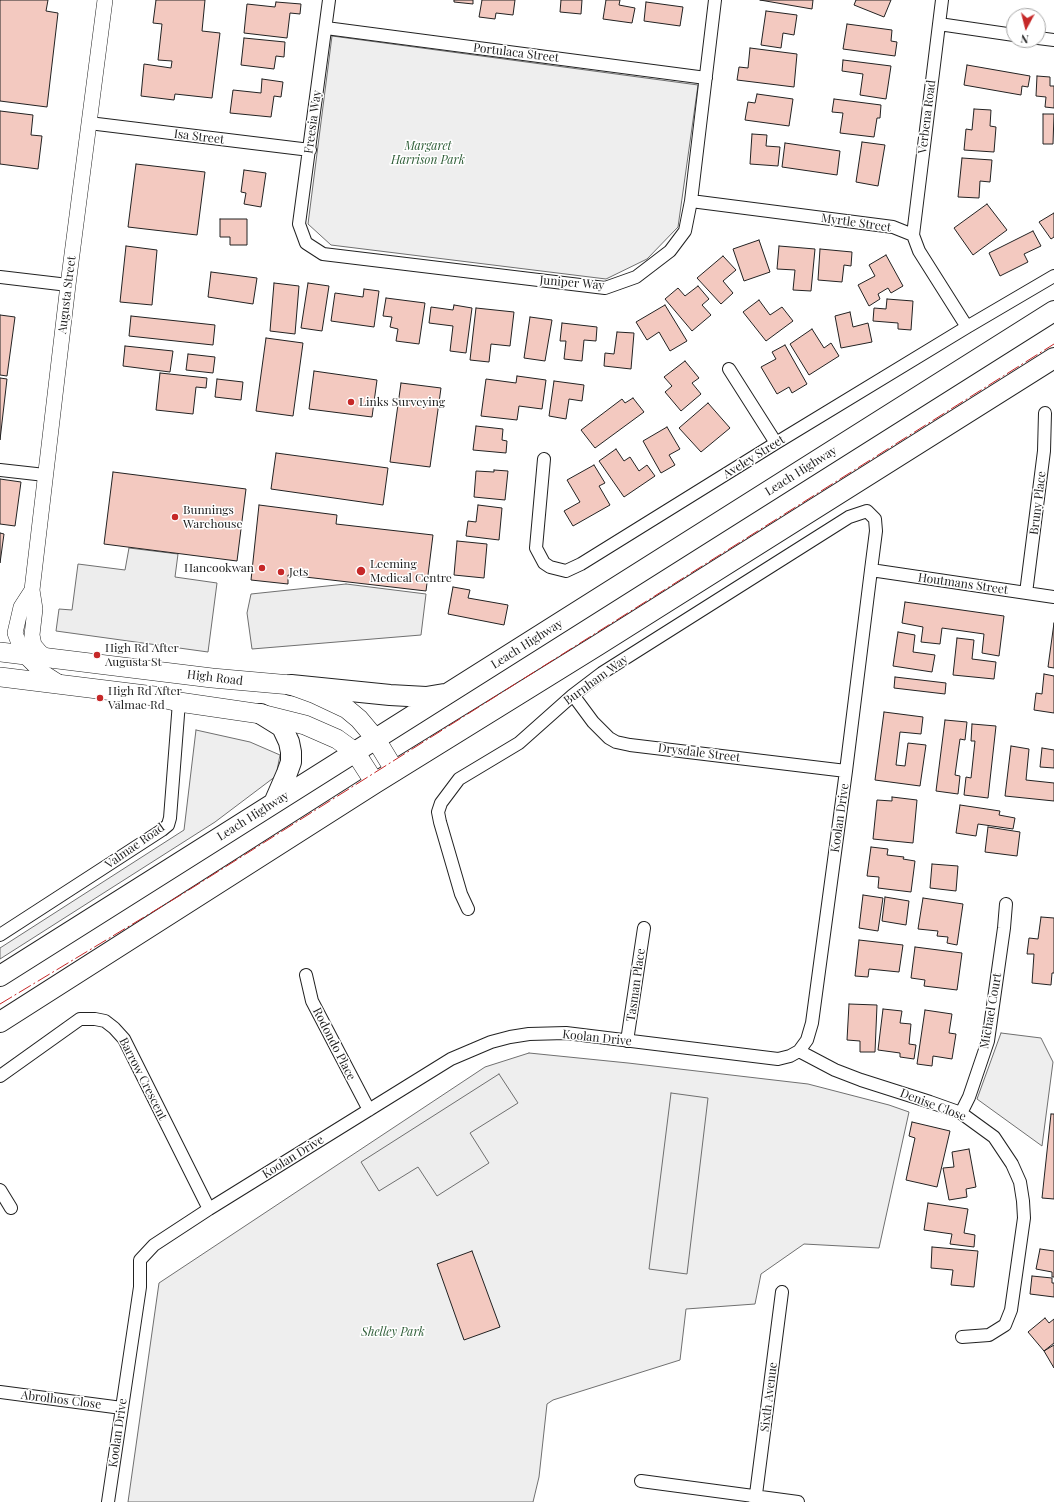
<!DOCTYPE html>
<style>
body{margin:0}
#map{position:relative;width:1054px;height:1502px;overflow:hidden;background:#fff;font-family:"Playfair Display",serif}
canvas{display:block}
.north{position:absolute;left:1006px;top:8px;width:40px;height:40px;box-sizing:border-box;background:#fff;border:1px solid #a7a7a7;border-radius:50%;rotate:187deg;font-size:11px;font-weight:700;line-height:16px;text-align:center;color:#222}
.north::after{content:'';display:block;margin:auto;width:14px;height:18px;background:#c62828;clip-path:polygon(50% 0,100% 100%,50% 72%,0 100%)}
</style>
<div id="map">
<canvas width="1054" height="1502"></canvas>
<div class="north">N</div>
</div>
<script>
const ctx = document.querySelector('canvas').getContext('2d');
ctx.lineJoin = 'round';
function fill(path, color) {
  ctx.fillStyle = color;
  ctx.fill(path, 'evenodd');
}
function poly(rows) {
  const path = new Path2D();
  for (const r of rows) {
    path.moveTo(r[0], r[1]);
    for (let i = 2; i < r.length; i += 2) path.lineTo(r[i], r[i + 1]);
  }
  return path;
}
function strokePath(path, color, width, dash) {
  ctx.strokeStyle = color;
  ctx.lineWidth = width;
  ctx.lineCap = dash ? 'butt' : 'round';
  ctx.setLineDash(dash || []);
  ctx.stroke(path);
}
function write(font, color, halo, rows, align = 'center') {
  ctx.font = font + ' "Playfair Display",serif';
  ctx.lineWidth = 3;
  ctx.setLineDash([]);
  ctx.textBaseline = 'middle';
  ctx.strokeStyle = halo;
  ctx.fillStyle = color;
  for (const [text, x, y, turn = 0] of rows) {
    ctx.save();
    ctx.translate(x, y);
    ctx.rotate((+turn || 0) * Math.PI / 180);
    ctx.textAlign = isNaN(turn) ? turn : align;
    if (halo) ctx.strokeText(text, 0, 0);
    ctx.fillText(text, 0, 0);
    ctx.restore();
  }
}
const green = poly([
 [332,36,698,85,678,227,647,259,606,279,331,245,308,224,332,36],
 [196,730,250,742,280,755,276,776,215,822,0,959,0,948,184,830,196,730],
 [1001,1033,1041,1038,1053,1062,1042,1146,977,1099,1001,1033],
 [529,1053,628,1063,808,1084,889,1105,909,1112,879,1248,804,1244,761,1274,755,1304,686,1309,680,1360,553,1400,547,1404,539,1477,533,1502,128,1502,159,1283,485,1067,529,1053]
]);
const parking = poly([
 [129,548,178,554,175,577,217,583,208,652,56,631,59,609,72,610,78,564,125,570,129,548],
 [346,584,426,594,421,635,252,649,247,613,251,594,346,584],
 [499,1074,518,1103,470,1133,489,1163,437,1196,418,1167,379,1191,361,1162,499,1074],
 [671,1093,708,1098,687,1274,649,1269,671,1093]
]);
const building = poly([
 [0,0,48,0,46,11,58,13,47,107,0,101,0,0],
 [156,0,205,0,202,31,220,33,212,98,175,94,174,100,141,96,144,64,171,68,172,61,158,60,162,24,153,23,156,0],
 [454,0,473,0,473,4,454,2,454,0],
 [482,0,515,0,513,15,496,13,495,19,479,17,482,0],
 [561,0,582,0,581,14,560,12,561,0],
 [606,0,620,0,619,5,635,8,632,23,603,19,606,0],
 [760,0,813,0,812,9,760,0],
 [856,0,891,0,884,17,854,5,856,0],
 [276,2,301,4,300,14,290,13,287,38,244,33,247,4,275,7,276,2],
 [646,2,683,7,680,26,644,21,646,2],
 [766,11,797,15,794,35,783,33,781,48,761,45,766,11],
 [847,24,892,30,891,41,897,42,895,56,843,49,847,24],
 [244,38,285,42,284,57,276,56,274,69,241,65,244,38],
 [750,48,797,54,794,87,737,80,739,67,748,68,750,48],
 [843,60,891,66,886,99,860,95,863,74,842,71,843,60],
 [967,65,1030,76,1028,87,1022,86,1021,95,964,85,967,65],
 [1037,76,1050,77,1050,86,1054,86,1054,108,1045,107,1046,97,1036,96,1037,76],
 [262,79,283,82,281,97,274,96,271,117,230,113,233,90,261,93,262,79],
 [757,94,793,99,789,126,745,120,748,102,755,103,757,94],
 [834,99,881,105,880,118,877,118,874,137,840,133,843,113,832,112,834,99],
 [974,109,991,110,990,126,996,127,994,152,964,150,966,129,972,130,974,109],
 [0,111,33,115,31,135,42,136,38,169,0,164,0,111],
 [1043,114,1054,114,1053,144,1043,144,1043,114],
 [752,134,767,135,766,146,780,147,778,166,750,164,752,134],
 [862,142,885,145,878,186,856,182,862,142],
 [785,143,840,151,837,175,782,167,785,143],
 [962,158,992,160,990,182,980,181,979,198,958,197,962,158],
 [136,164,205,172,197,235,128,227,136,164],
 [244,170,266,173,261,207,244,204,246,193,241,192,244,170],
 [987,204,1007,230,973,255,954,228,987,204],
 [1054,213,1054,237,1051,239,1039,222,1054,213],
 [220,219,247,219,247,245,230,245,230,237,220,237,220,219],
 [1033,231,1041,246,1024,254,1028,262,1000,276,989,253,1033,231],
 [759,240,770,272,744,281,733,249,759,240],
 [126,246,157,250,152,305,120,302,126,246],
 [779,246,815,249,811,291,793,290,795,270,777,269,779,246],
 [820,249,852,252,851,266,844,265,842,282,818,280,820,249],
 [886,255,903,286,891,293,888,288,878,294,880,299,869,306,858,285,875,276,869,265,886,255],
 [723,256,736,270,723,281,733,293,721,304,697,278,723,256],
 [211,272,257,278,253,304,208,297,211,272],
 [274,283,299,286,295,334,270,331,274,283],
 [308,283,329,286,322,331,301,328,308,283],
 [698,286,709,299,702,305,711,315,692,331,665,299,678,288,685,296,698,286],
 [364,289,379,291,374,327,331,321,335,293,363,297,364,289],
 [386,298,425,303,419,344,396,341,398,329,390,327,392,317,383,316,386,298],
 [887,299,913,301,911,330,898,329,898,323,873,321,874,308,886,309,887,299],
 [759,300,770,315,782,307,793,321,766,341,743,312,759,300],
 [454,305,472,308,466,353,450,351,453,326,429,323,431,307,453,310,454,305],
 [665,305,687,341,670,351,659,332,647,340,636,322,665,305],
 [476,308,514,312,510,346,491,344,489,362,470,360,476,308],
 [850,312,853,327,868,323,872,342,841,348,835,316,850,312],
 [0,315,15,317,7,376,0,375,0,315],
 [131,316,215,325,213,345,129,336,131,316],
 [530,317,552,320,545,361,524,358,530,317],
 [562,323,597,327,596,341,584,340,582,361,564,359,566,341,560,341,562,323],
 [812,329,824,348,831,343,839,356,809,375,790,344,812,329],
 [617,332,634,333,631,369,604,366,605,353,614,354,617,332],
 [266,338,303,343,293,416,256,411,266,338],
 [785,345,807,384,792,393,789,387,777,394,761,367,776,359,772,352,785,345],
 [125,346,173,351,170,372,123,366,125,346],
 [188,354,215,357,213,373,186,370,188,354],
 [685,361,699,378,692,383,701,394,681,411,665,392,672,386,664,377,685,361],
 [314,371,377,380,372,417,309,409,314,371],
 [160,373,207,378,206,388,196,387,193,414,156,410,160,373],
 [517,376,546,380,542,409,519,406,517,420,481,416,486,379,516,383,517,376],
 [0,378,7,379,0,440,0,378],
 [217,379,243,382,241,400,215,397,217,379],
 [554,381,584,385,582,401,569,399,566,419,549,416,554,381],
 [401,383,441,388,430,467,390,462,401,383],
 [633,398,644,412,595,448,581,430,622,399,625,403,633,398],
 [708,403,730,428,701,452,679,428,708,403],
 [476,426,503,429,502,440,507,441,506,453,473,450,476,426],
 [667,427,680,449,669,455,675,465,661,473,643,441,667,427],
 [616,449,624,461,630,457,639,471,647,465,655,476,624,497,599,461,616,449],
 [276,453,388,468,383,505,271,489,276,453],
 [594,465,605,483,599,486,610,505,573,526,564,511,580,502,567,480,594,465],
 [494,470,508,471,505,500,474,497,476,471,494,472,494,470],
 [113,472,246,489,237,561,104,544,113,472],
 [0,479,21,482,15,526,0,524,0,479],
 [259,505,337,515,336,524,433,535,426,591,288,575,288,584,251,580,259,505],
 [478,505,502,508,499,540,466,536,468,521,476,522,478,505],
 [0,533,4,534,0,563,0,533],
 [457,541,487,544,484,578,454,575,457,541],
 [453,587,470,590,468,598,508,605,504,625,448,614,453,587],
 [905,602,1004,616,999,656,982,653,984,634,942,628,940,644,921,642,923,627,902,623,905,602],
 [1054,623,1054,668,1048,667,1054,623],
 [898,632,915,635,913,652,935,655,932,672,893,666,898,632],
 [957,638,974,640,972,659,996,662,994,679,953,675,957,638],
 [1044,674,1054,676,1054,713,1034,710,1036,693,1042,694,1044,674],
 [895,677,946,683,945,694,894,688,895,677],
 [884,712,923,717,921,734,900,732,896,765,905,766,908,743,926,745,920,786,875,780,884,712],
 [945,720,967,722,965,740,960,739,955,775,960,776,958,794,936,791,945,720],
 [972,724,996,726,988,798,964,795,966,777,971,778,975,741,971,741,972,724],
 [1011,746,1029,749,1026,780,1054,783,1054,801,1005,796,1011,746],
 [1042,748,1054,750,1054,768,1040,767,1042,748],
 [892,797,917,800,913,843,873,839,877,800,892,801,892,797],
 [960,805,1000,811,999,815,1015,818,1013,829,978,824,976,836,956,833,960,805],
 [988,827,1020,832,1017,856,985,852,988,827],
 [871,847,888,849,887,855,904,857,903,859,915,861,911,892,878,888,879,877,867,876,871,847],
 [932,864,958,866,956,891,930,888,932,864],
 [863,895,883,898,878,931,859,928,863,895],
 [885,897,909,901,906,925,882,921,885,897],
 [923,898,963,904,957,945,947,943,948,937,937,936,938,931,918,929,923,898],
 [1041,917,1054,918,1054,973,1052,973,1051,985,1032,983,1034,954,1027,954,1029,938,1038,939,1041,917],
 [859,940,903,945,899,972,869,969,868,977,855,976,859,940],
 [915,947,962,953,957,990,924,986,925,980,911,978,915,947],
 [849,1004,877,1005,875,1052,860,1052,860,1041,847,1040,849,1004],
 [883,1009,902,1011,900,1023,911,1024,909,1044,916,1045,914,1059,900,1057,900,1053,878,1050,883,1009],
 [925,1010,952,1014,949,1033,956,1034,952,1059,933,1056,932,1066,917,1064,925,1010],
 [1051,1114,1054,1114,1054,1199,1042,1198,1051,1114],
 [912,1122,950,1131,937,1187,906,1180,915,1138,909,1136,912,1122],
 [969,1149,976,1187,966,1189,967,1197,949,1200,943,1168,954,1167,952,1152,969,1149],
 [928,1203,968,1209,964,1233,975,1235,974,1247,950,1244,952,1234,924,1230,928,1203],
 [932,1247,978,1251,974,1287,951,1285,953,1270,931,1268,932,1247],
 [1040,1249,1054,1251,1054,1277,1052,1277,1052,1272,1036,1269,1040,1249],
 [472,1251,500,1327,464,1340,437,1264,472,1251],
 [1032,1276,1052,1278,1052,1283,1054,1283,1054,1297,1030,1294,1032,1276],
 [1045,1318,1049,1323,1054,1319,1054,1343,1044,1351,1028,1332,1045,1318],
 [1054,1345,1054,1368,1044,1351,1054,1345]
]);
const minor = poly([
 [329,0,299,224,306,243,323,254,605,288,636,277,670,251,685,231,691,201,715,0],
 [939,24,1014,35],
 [326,28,706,78],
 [1038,38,1054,40],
 [89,123,310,150],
 [691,201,893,227,913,235,919,251,967,327],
 [913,235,942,0],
 [0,277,68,285],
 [729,369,776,443],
 [544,459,536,548,544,563,550,567,566,571,581,564,776,443,967,327,1054,276],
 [0,470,45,475],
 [871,570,1054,597],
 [1026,593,1044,451,1045,413],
 [573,695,593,722,609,738,616,742,630,745,846,771],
 [0,935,162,830,168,825,170,818,179,702],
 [306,975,312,1001,369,1110],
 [627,1041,644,928],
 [799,1051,835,1070,861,1080,930,1102,961,1113,994,1137,1012,1164,1020,1182,1023,1201,1024,1218,1011,1310,1005,1325,989,1335,962,1337],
 [0,1076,80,1019,95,1019,105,1021,114,1028,124,1039,209,1209],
 [961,1113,969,1097,988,1041,1004,928,1006,904],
 [0,1190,11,1208],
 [0,1392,122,1408],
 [641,1481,798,1502],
 [108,1502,140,1287,140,1260,154,1245,209,1209,451,1059,491,1042,510,1037,529,1034,566,1033,778,1059,790,1056,799,1051,807,1040,812,1023,846,771,871,570,876,531,875,519,867,511,849,517,602,673,573,695,519,743,459,779,441,803,438,812,440,822,461,894,468,909],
 [755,1502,782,1292]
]);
const tertiary = poly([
 [32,590,21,607,15,633,23,654,38,669,60,683],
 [49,659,40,652,34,645,32,635,35,609,32,590,68,285,105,0]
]);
const primary = poly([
 [0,652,212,678,291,685,313,693,347,709,359,719,375,738,395,771],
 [0,677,154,696,179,702,261,714,305,725,337,739,355,752,375,783]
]);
const trunk = poly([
 [291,685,390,695,426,697,444,694],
 [261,714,282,727,289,742,291,752,291,762,287,773,274,803],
 [0,976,1054,311],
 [0,1022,375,783,598,645,1054,358]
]);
const power = poly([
 [0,1004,184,893,1054,344]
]);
const markers = [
 [351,402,4,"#c62828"],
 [175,517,4,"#c62828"],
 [262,568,4,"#c62828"],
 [361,571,5,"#c62828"],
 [281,572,4,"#c62828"],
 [97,655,4,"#c62828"],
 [100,698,4,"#c62828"]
];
const streetNames = [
 ["Portulaca Street",516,53,7],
 ["Verbena Road",927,117,-83],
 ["Freesia Way",313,122,-82],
 ["Isa Street",199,137,7],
 ["Myrtle Street",856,223,8],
 ["Juniper Way",572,283,5],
 ["Augusta Street",67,295,-83],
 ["Aveley Street",754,457,-32],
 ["Leach Highway",801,471,-32],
 ["Bruny Place",1038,503,-83],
 ["Houtmans Street",963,584,8],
 ["Leach Highway",527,644,-32],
 ["High Road",215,678,7],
 ["Burnham Way",596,680,-36],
 ["Drysdale Street",699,753,7],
 ["Leach Highway",253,816,-32],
 ["Koolan Drive",840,818,-82],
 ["Valmae Road",135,846,-35],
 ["Tasman Place",636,985,-82],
 ["Michael Court",991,1011,-80],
 ["Koolan Drive",597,1038,6],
 ["Rodondo Place",334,1044,63],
 ["Barrow Crescent",143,1079,63],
 ["Denise Close",933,1105,21],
 ["Koolan Drive",293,1157,-32],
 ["Sixth Avenue",769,1397,-83],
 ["Abrolhos Close",61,1400,7],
 ["Koolan Drive",118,1433,-82]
];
const parkNames = [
 ["Margaret",428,146],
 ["Harrison Park",428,160],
 ["Shelley Park",393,1332]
];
const poiNames = [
 ["Links Surveying",359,402],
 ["Bunnings",183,510],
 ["Warehouse",183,524],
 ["Leeming",370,564],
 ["Medical Centre",370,578],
 ["Hancookwan",254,568,"right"],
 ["Jets",289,572],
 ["High Rd After",105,648],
 ["Augusta St",105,662],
 ["High Rd After",108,691],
 ["Valmae Rd",108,705]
];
fill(green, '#eee');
strokePath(green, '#6f6f6f', 1);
fill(parking, '#ededed');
strokePath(parking, '#6f6f6f', 1);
fill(building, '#f3c9c0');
strokePath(building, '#222', 1);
strokePath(minor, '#222', 14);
strokePath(tertiary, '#222', 16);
strokePath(primary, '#222', 20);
strokePath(trunk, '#222', 22);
strokePath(minor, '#fff', 12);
strokePath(tertiary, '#fff', 15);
strokePath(primary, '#fff', 19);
strokePath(trunk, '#fff', 20);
strokePath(power, '#c62828', 1, [14, 3, 2, 3]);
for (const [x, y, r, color] of markers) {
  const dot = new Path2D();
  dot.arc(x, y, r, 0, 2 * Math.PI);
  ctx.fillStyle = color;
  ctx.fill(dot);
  strokePath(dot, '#fff', 1.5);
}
write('12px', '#222', '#fff', streetNames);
write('italic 12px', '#2f5e38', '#fff', parkNames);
write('12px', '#222', '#fff', poiNames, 'left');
</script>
